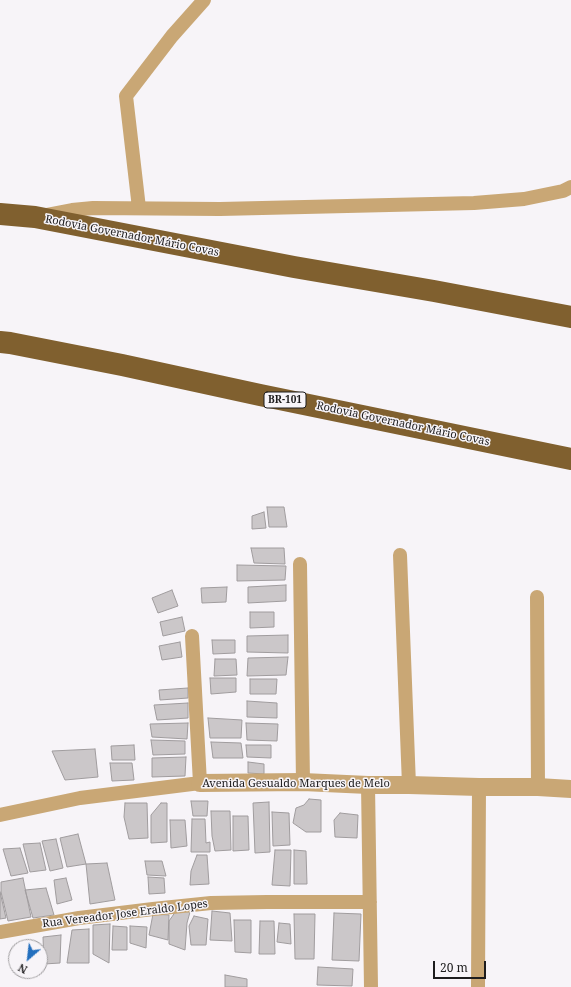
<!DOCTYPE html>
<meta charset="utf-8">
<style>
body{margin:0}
#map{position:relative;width:571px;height:987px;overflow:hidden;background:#f7f4f8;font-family:"Noto Serif",serif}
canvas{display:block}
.north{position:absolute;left:8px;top:939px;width:40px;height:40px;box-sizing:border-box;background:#f7f4f8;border:1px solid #a09ea0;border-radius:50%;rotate:208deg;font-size:11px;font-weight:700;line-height:16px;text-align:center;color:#1d1c1d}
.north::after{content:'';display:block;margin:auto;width:14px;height:18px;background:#236fbe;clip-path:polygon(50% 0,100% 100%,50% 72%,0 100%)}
.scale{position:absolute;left:433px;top:961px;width:53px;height:18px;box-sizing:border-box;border:2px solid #1d1c1d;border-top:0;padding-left:5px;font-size:12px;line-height:14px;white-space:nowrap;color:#1d1c1d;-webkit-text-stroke:3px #f7f4f8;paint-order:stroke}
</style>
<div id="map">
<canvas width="571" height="987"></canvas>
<div class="north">N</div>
<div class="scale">20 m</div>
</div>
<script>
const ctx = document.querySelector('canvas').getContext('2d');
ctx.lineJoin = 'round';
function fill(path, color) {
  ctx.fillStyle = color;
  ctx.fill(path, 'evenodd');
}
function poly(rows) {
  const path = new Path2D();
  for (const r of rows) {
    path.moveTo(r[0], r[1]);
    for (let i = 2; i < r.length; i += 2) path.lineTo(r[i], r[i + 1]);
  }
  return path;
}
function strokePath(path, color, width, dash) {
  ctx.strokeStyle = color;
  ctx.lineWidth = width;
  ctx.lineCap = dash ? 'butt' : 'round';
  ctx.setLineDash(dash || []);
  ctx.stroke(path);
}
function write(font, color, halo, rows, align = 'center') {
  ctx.font = font + ' "Noto Serif",serif';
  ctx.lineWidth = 3;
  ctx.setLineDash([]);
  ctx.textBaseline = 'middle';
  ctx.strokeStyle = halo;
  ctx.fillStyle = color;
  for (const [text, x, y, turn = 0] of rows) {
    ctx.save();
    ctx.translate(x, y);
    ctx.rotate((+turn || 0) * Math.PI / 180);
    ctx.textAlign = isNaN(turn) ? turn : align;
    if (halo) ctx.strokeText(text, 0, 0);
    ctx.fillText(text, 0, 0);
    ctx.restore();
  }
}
const building = poly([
 [267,507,284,507,287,527,269,527,267,507],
 [264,512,266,528,252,529,252,516,264,512],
 [251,548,284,548,285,564,254,563,251,548],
 [237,565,286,566,285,580,237,581,237,565],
 [286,585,286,601,248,603,248,587,286,585],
 [227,587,226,602,202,603,201,588,227,587],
 [172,590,178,606,158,613,152,598,172,590],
 [250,612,274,612,274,627,250,628,250,612],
 [182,617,185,631,163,636,160,622,182,617],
 [288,635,288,653,247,652,247,636,288,635],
 [212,640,235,640,235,653,213,654,212,640],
 [180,642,182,657,162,660,159,646,180,642],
 [288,657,286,675,247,676,248,658,288,657],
 [215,659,236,659,237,675,214,676,215,659],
 [210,678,236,678,236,692,211,694,210,678],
 [250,679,277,679,276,694,250,694,250,679],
 [188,688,188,698,160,700,159,690,188,688],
 [247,701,277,703,277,718,247,717,247,701],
 [188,703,188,718,157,720,154,705,188,703],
 [208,718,242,720,241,738,210,738,208,718],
 [188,723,187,739,152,737,150,724,188,723],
 [246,723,278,724,277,741,247,740,246,723],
 [151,740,185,741,185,754,153,755,151,740],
 [211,742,241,743,243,758,213,758,211,742],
 [134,745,135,760,112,760,111,746,134,745],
 [246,745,271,745,271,758,247,757,246,745],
 [95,749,98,777,65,780,52,751,95,749],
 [186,757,185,776,152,777,152,758,186,757],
 [248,762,264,764,264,774,248,773,248,762],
 [110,763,132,763,134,780,112,781,110,763],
 [309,799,321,800,321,832,306,832,293,823,296,808,304,805,309,799],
 [191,801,208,801,207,816,193,816,191,801],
 [269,802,270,852,255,853,253,803,269,802],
 [125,803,147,803,148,838,129,839,124,817,125,803],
 [161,803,167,803,167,842,151,843,151,815,161,803],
 [211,811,230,811,231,850,215,851,212,836,211,811],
 [272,812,289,813,290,845,273,846,272,812],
 [340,813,358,815,357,838,335,837,334,820,340,813],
 [233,816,248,816,249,850,233,851,233,816],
 [192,819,205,819,206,843,210,842,210,852,191,852,192,819],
 [170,820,185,820,187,846,171,848,170,820],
 [78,834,86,864,67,867,60,838,78,834],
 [56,839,63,868,50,871,42,841,56,839],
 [40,843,46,870,30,872,23,844,40,843],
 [20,848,28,873,11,876,3,849,20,848],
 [275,850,291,850,290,886,272,885,275,850],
 [294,850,306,851,307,884,294,884,294,850],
 [197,855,207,855,209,884,190,885,191,871,197,855],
 [145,861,162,861,166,876,147,875,145,861],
 [107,863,115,900,90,904,86,864,107,863],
 [148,877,164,878,165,893,149,894,148,877],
 [23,878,31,917,8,921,1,892,1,882,23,878],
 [66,878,72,900,57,904,54,880,66,878],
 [46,888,54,915,33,918,25,890,46,888],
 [0,892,6,918,0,919,0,892],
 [176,911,190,912,187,923,185,950,169,944,169,921,176,911],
 [212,911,230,913,232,941,210,940,212,911],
 [334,913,361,914,359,961,332,960,334,913],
 [153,914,169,915,168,940,149,935,153,914],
 [294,914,315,914,314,959,295,959,294,914],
 [194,916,208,919,206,945,191,945,189,926,194,916],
 [234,920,251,920,251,953,235,952,234,920],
 [260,921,274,921,275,954,259,954,260,921],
 [279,923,290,924,291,944,277,942,279,923],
 [110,924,109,963,93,954,93,925,110,924],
 [113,926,127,927,127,950,112,950,113,926],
 [130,926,147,927,146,948,130,943,130,926],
 [89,929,89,963,67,963,72,930,89,929],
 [61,935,60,963,44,964,43,937,61,935],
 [318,967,353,969,352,986,317,985,318,967],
 [225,975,247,979,247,987,225,987,225,975]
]);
const minor = poly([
 [139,208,126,96,172,36,204,0],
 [46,215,72,210,93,208,220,209,474,203,524,199,563,191,571,187],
 [400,555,409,785],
 [300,564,303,782],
 [537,597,538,787],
 [368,785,371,987],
 [0,815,80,798,200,783,192,636],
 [0,932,79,918,153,909,211,903,267,902,370,902],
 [478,987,479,787]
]);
const tertiary = poly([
 [200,783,303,782,368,785,409,785,479,787,538,787,571,789]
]);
const trunk = poly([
 [0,214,35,217,294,267,434,291,571,317],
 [0,342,10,343,122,365,260,395,571,459]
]);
const shields = [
 [285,400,42]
];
const shieldNames = [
 ["BR-101",285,400]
];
const streetNames = [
 ["Rodovia Governador Mário Covas",132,236,11],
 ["Rodovia Governador Mário Covas",403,424,12],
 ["Avenida Gesualdo Marques de Melo",296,784],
 ["Rua Vereador Jose Eraldo Lopes",125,914,-7]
];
fill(building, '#cbc7c9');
strokePath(building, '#a09c9e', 1);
strokePath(minor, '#c9a775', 14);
strokePath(tertiary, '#c9a775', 18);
strokePath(trunk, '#80602f', 22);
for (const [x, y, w] of shields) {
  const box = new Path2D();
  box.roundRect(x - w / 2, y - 8, w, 16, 3);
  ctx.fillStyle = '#f7f4f8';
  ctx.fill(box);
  strokePath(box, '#1d1c1d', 1);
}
write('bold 10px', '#1d1c1d', null, shieldNames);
write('11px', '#1d1c1d', '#f7f4f8', streetNames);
</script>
